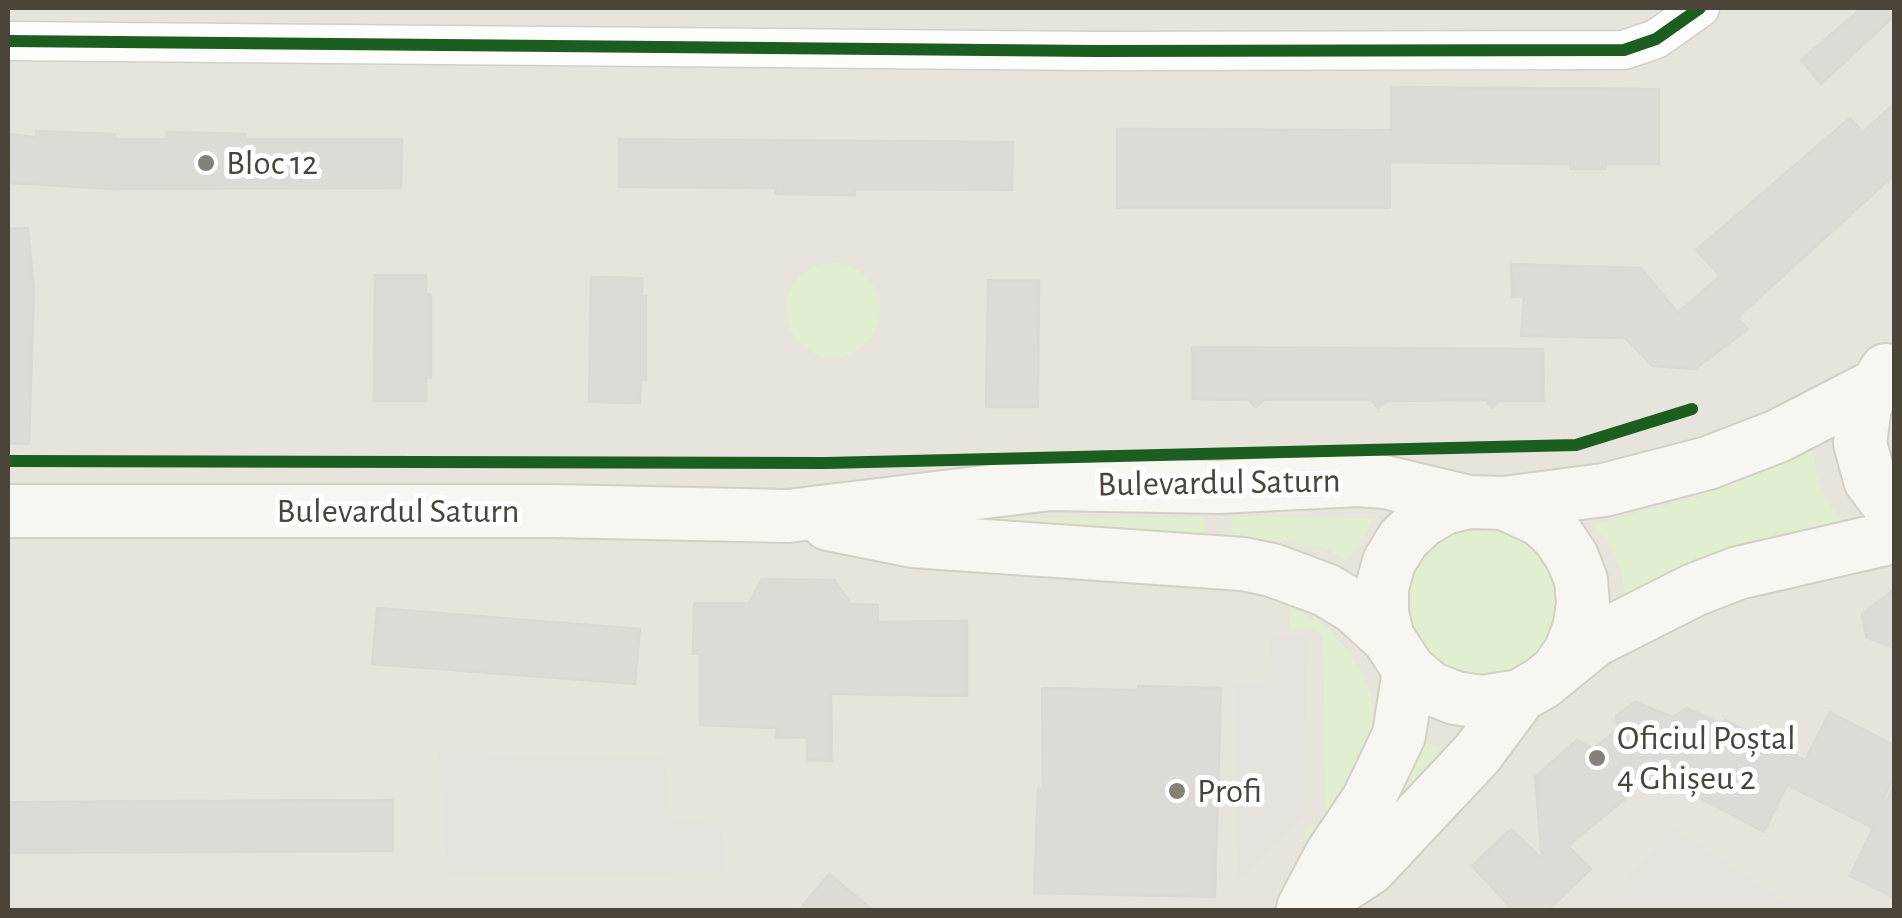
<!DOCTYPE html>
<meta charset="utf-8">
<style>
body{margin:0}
#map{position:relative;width:1902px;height:918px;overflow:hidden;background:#f4f2ee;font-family:"Alegreya Sans",sans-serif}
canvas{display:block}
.frame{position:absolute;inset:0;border:10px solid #4b4439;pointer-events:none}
</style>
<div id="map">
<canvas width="1902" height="918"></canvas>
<div class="frame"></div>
</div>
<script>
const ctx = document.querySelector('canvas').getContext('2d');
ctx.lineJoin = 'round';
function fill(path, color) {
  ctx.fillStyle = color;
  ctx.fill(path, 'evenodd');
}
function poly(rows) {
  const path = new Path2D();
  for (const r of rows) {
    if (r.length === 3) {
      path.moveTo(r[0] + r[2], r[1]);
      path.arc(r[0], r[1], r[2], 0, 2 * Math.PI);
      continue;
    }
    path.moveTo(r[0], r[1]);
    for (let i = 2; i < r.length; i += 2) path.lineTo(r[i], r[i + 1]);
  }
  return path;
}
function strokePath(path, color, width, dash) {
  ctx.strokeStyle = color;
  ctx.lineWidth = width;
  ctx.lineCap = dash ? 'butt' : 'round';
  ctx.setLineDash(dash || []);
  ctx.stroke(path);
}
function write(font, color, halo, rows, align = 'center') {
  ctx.font = font + ' "Alegreya Sans",sans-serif';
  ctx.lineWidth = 10;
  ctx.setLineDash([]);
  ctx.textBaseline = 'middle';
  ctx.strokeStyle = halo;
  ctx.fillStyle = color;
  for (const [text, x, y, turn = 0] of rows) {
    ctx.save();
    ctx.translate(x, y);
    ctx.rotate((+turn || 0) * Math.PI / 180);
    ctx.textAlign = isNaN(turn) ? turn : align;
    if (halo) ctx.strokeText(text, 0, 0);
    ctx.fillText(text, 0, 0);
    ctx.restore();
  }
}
const residential = poly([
 [8,8,1894,8,1894,910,8,910]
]);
const green = poly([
 [833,310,47],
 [1813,445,1816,472,1825,496,1841,522,1622,609,1624,587,1619,567,1610,545,1593,525,1698,497],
 [1231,516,1374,519,1348,562,1327,549,1301,543,1233,538],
 [985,518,1204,518,1204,536,996,526],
 [1482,604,74],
 [1290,606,1328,628,1346,648,1360,668,1371,697,1375,718,1366,772,1304,844,1305,829,1325,820,1323,638,1316,630,1299,629,1289,633],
 [1423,739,1435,747,1455,751,1377,819]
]);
const parking = poly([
 [1307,637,1304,815,1238,879,1234,683,1271,681,1270,638],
 [438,752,664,758,669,797,664,816,721,826,725,873,448,876],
 [1673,827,1796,910,1601,910],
 [1006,903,1114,903,1114,910,1005,910]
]);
const building = poly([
 [1862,8,1894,8,1894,16,1821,84,1801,60,1862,8],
 [1391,87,1659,89,1659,164,1606,164,1606,169,1570,169,1570,164,1390,162,1390,208,1117,208,1117,129,1391,130,1391,87],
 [1894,104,1894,175,1737,318,1748,329,1695,369,1653,366,1625,338,1521,336,1524,296,1512,297,1511,264,1641,268,1678,313,1720,276,1696,250,1850,118,1863,132,1894,104],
 [36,131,115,134,115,139,167,139,167,132,245,134,246,139,402,139,401,188,113,189,11,183,9,134,36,137,36,131],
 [619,139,1013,142,1012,190,855,189,855,195,776,194,776,188,619,187,619,139],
 [28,228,34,291,29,444,8,443,8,229,28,228],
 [375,275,426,275,426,294,431,295,431,378,426,378,426,401,374,401,375,275],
 [591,277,642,278,642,296,646,296,646,380,641,380,640,403,589,402,591,277],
 [988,280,1039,280,1038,407,986,407,988,280],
 [1192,347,1543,349,1544,401,1499,401,1492,408,1486,400,1387,401,1378,408,1371,400,1264,400,1255,407,1249,400,1192,399,1192,347],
 [762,579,834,580,851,604,878,605,878,622,967,621,967,696,831,694,832,761,807,760,807,737,776,738,777,728,700,725,700,654,693,654,694,603,749,603,762,579],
 [1894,590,1894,648,1866,637,1862,614,1894,590],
 [377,608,640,629,635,684,372,664,377,608],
 [1138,686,1221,688,1215,897,1034,893,1038,789,1043,789,1042,688,1138,690,1138,686],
 [1635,702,1673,717,1687,708,1723,725,1725,720,1805,760,1830,712,1894,745,1894,776,1884,798,1887,800,1894,785,1894,898,1850,876,1873,828,1787,785,1764,832,1655,774,1568,846,1591,869,1548,910,1513,910,1472,866,1511,829,1542,859,1535,777,1577,740,1593,749,1618,729,1616,716,1635,702],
 [393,800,393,851,8,853,8,802,393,800],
 [829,874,873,910,799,910,829,874]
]);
const street = poly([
 [8,41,1096,51,1624,50,1656,39,1700,8]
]);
const secondary = poly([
 [1886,370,1865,405,1860,443,1870,480,1894,512],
 [1504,503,1604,490,1708,463,1778,436,1873,387],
 [8,511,554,511,788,516,1050,484,1218,487,1358,480,1385,482,1469,502],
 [828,524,913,541,1243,564,1272,570,1326,590,1354,607,1388,638],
 [1556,672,1570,652,1579,629,1583,604,1581,580,1572,557,1558,536,1541,520,1504,503,1469,502,1444,508,1422,521,1403,539,1389,562,1382,587,1382,613,1388,638,1409,670,1430,688,1455,698,1482,702,1520,696,1530,690,1542,683,1595,640,1694,590,1738,573,1894,537],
 [1303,908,1331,855,1368,800,1399,735,1409,670],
 [1306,910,1369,869,1477,754,1520,696]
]);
const cycleway = poly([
 [8,41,1096,51,1624,50,1656,39,1700,8],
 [8,461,826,463,1576,445,1692,409]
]);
const markers = [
 [206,163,10,"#868178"],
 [1597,758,10,"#868178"],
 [1177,791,10,"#868178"]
];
const poiNames = [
 ["Bloc 12",226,163],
 ["Oficiul Poștal",1617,738],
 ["4 Ghișeu 2",1617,778],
 ["Profi",1197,791]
];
const streetNames = [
 ["Bulevardul Saturn",1219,483,-1],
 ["Bulevardul Saturn",398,511]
];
fill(residential, '#e7e4dc');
fill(green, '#e1eecf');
fill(parking, '#e6e3df');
fill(building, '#dedbd6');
strokePath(building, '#dcd9d4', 2.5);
strokePath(street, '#d2d0cb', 41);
strokePath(secondary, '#d3cfc5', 56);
strokePath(street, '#fdfdfc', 38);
strokePath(secondary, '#f7f6f1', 52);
strokePath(cycleway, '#1b5e20', 12);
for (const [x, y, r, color] of markers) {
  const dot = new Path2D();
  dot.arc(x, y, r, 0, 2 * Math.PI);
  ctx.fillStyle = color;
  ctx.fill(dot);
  strokePath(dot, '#fff', 4);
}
write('35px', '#4b4439', '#fff', poiNames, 'left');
write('35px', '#4b4439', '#fff', streetNames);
</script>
